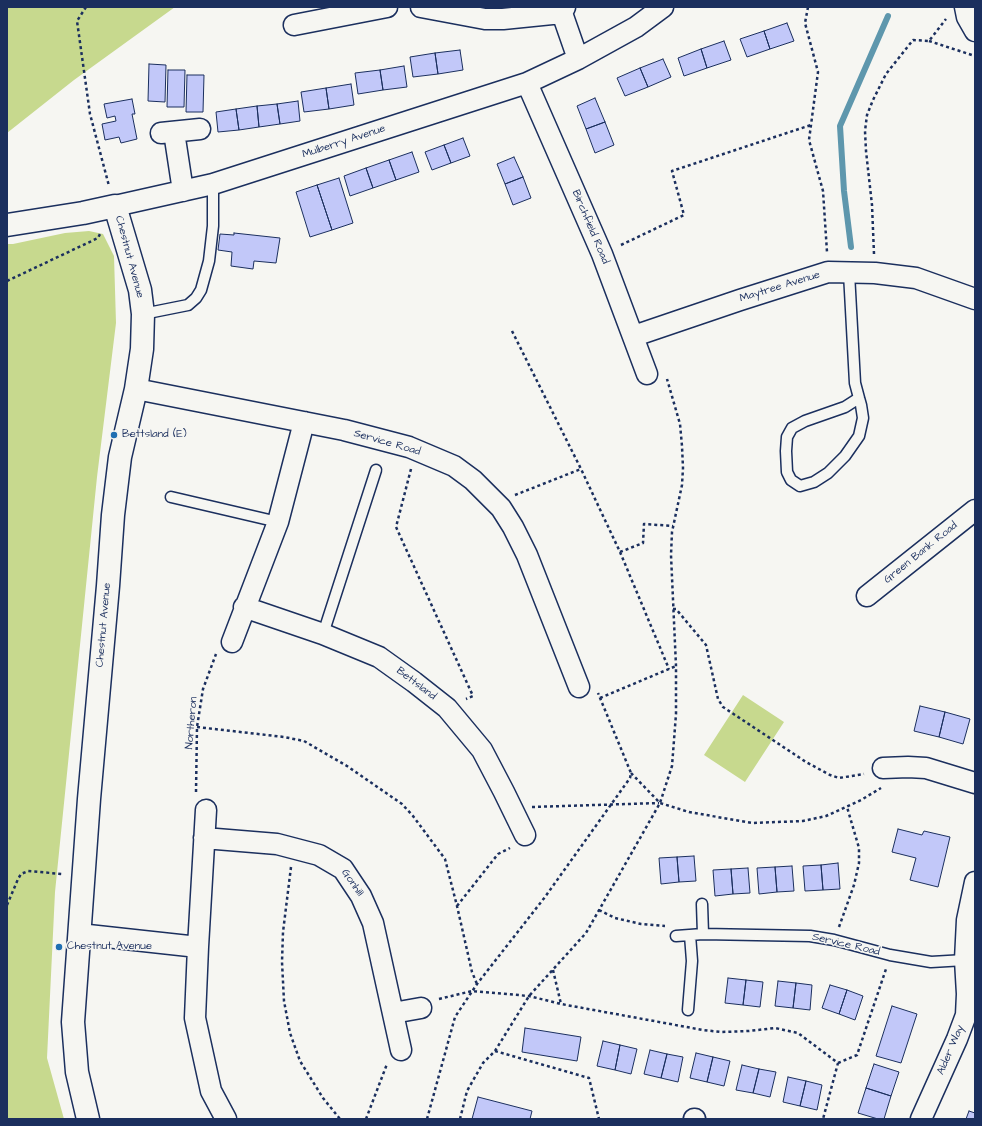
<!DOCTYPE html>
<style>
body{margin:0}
#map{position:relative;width:982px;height:1126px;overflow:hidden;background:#f6f6f2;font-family:"Architects Daughter",sans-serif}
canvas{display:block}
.frame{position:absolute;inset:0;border:8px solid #1b2f5e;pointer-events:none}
</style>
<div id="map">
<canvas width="982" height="1126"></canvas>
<div class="frame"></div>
</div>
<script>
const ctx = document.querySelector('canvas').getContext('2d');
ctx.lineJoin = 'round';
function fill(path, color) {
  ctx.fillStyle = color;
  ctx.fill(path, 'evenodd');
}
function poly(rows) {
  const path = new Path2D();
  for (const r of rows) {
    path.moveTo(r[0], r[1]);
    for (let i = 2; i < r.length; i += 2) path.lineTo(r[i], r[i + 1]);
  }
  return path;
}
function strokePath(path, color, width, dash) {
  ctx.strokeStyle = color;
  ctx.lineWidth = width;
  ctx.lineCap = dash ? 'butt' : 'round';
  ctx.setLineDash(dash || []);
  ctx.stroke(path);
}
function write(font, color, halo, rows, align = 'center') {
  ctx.font = font + ' "Architects Daughter",sans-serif';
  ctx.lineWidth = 3;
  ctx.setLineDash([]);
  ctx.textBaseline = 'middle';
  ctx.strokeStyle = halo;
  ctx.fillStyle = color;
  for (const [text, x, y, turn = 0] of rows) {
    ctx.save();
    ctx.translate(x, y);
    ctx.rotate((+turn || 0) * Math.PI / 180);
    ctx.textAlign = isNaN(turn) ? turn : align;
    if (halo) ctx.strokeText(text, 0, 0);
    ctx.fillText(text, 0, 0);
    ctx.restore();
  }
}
const green = poly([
 [7,7,175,7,74,80,7,133],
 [89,231,103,234,114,256,116,323,97,477,55,892,47,1058,64,1119,7,1119,7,244,13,244,65,233],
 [743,695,784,722,745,782,704,755]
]);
const stream = poly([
 [851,247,844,191,840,126,888,16]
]);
const building = poly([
 [787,23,794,41,770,49,764,31,787,23],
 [764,31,770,49,747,57,740,39,764,31],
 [724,41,731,60,707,68,701,49,724,41],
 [701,49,707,68,684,76,678,58,701,49],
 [460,50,463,70,438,74,435,53,460,50],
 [435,53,438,74,413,77,410,57,435,53],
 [663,59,671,77,648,87,640,68,663,59],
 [149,64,166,65,165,102,148,101,149,64],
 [404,66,407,87,383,90,380,70,404,66],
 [640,68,648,87,625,96,617,78,640,68],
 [168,70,185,70,184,107,167,107,168,70],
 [380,70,383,90,358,94,355,73,380,70],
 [187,75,204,75,203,112,186,112,187,75],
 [351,84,354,105,329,109,326,88,351,84],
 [326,88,329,109,304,112,301,92,326,88],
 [595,98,605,122,586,129,577,106,595,98],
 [132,99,135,114,132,114,137,139,121,143,119,137,105,140,102,124,116,121,115,116,107,118,104,104,132,99],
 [298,101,300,121,280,124,277,104,298,101],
 [277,104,280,124,259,127,257,106,277,104],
 [257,106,259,127,239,130,236,109,257,106],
 [236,109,239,130,218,132,216,112,236,109],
 [605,122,614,145,595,153,586,129,605,122],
 [463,138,470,156,451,163,444,145,463,138],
 [444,145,451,163,432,170,425,152,444,145],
 [412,152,419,172,396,180,389,160,412,152],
 [514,157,523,177,505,184,497,164,514,157],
 [389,160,396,180,373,188,366,168,389,160],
 [366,168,373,188,350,196,344,176,366,168],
 [523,177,531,198,513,205,505,184,523,177],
 [339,178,353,223,332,230,317,185,339,178],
 [317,185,332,230,310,237,296,192,317,185],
 [234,233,280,238,276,263,254,261,253,269,231,266,232,252,218,250,220,234,234,235,234,233],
 [920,706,945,712,939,737,914,731,920,706],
 [945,712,970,719,963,744,939,737,945,712],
 [898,829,922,835,924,831,950,837,938,887,910,880,916,858,892,852,898,829],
 [694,856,696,881,679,882,677,857,694,856],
 [677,857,679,882,661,884,659,858,677,857],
 [838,863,840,889,823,890,821,865,838,863],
 [821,865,823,890,805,891,803,866,821,865],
 [792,866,794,891,777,892,775,867,792,866],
 [775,867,777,892,759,894,757,868,775,867],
 [748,868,750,893,733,894,731,869,748,868],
 [731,869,733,894,715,896,713,870,731,869],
 [728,978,746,980,743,1005,725,1003,728,978],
 [746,980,763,982,760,1007,743,1005,746,980],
 [778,981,796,983,793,1008,775,1006,778,981],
 [796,983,812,985,810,1010,793,1008,796,983],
 [830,985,847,990,839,1014,822,1008,830,985],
 [847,990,863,996,855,1020,839,1014,847,990],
 [892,1006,917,1014,901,1063,876,1056,892,1006],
 [525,1028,581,1037,577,1061,522,1052,525,1028],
 [603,1041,620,1045,615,1070,597,1066,603,1041],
 [620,1045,637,1049,631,1074,615,1070,620,1045],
 [650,1050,667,1054,661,1078,644,1074,650,1050],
 [696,1053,713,1057,707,1082,690,1078,696,1053],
 [667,1054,683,1057,678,1082,661,1078,667,1054],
 [713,1057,730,1061,724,1086,707,1082,713,1057],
 [874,1064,899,1072,891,1096,866,1088,874,1064],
 [742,1065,759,1069,753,1093,736,1090,742,1065],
 [759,1069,776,1072,770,1097,753,1093,759,1069],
 [788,1077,806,1081,800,1106,783,1102,788,1077],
 [806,1081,822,1085,817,1110,800,1106,806,1081],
 [866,1088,891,1096,884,1119,878,1119,858,1113,866,1088],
 [478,1097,532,1111,530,1119,472,1119,478,1097],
 [969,1111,975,1113,975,1119,966,1119,969,1111]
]);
const path = poly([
 [86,7,77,21,90,114,109,186],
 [808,7,805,23,818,72,809,140,823,191,827,252],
 [929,41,975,56],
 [621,245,684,215,672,171,811,125],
 [874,254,872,205,866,151,865,131,867,115,873,100,886,74,913,40,929,41,946,19],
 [7,281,98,238,100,234],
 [512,331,581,469,620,552,669,669],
 [411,469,396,527,473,696,466,699],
 [515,495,581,469],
 [620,552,643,543,644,524,673,526],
 [673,609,676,609,706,645,718,699,723,707,806,762,830,775,839,778,864,774],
 [600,698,676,666],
 [197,727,284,737,304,741,347,766,402,804,413,816,445,859,457,906,472,972,477,984],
 [631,773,660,803,689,812,752,823,803,821,826,816,861,800,881,788],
 [196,792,197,727,203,689,216,654],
 [532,807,659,803],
 [291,867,283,932,282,962,284,1001,290,1033,300,1061,323,1098,340,1119],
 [7,905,18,879,21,874,28,871,62,874],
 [457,906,498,854,510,848],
 [599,910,615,918,641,924,665,926],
 [839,927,854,885,859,863,859,848,847,807],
 [553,970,561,1004],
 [439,999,472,991,529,996,561,1004,703,1030,721,1032,749,1031,775,1028,798,1033,838,1063,823,1119],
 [495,1051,589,1078,599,1119],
 [838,1063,857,1055,886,969],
 [366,1119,387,1064],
 [427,1119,455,1017,477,984,545,897,630,778,631,773,598,693],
 [460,1119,467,1091,483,1063,495,1051,529,996,586,933,660,803,672,766,676,714,676,666,671,555,672,532,682,485,683,468,682,446,680,424,667,379]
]);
const service = poly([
 [849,273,855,383,859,398,861,405,863,418,859,436,845,456,828,473,814,482,800,486,791,480,787,472,786,451,787,437,792,428,805,421,845,407,859,398],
 [143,314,188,305,196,298,201,290,209,261,213,226,213,184],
 [171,497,278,522],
 [323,634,376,470],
 [702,904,703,934],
 [676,936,703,934,810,936,834,940,890,955,931,962,965,960],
 [688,1010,692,961,690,935]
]);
const minor = poly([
 [421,7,485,19,503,19,562,13],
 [565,7,562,13,578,59],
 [965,7,967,17,975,31],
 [294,25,387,7],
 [527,83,602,254,647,374],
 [174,132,183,191],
 [161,133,200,129],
 [115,206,213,184,527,83,578,59,636,27,663,7],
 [634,336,740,300,828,272,875,273,916,278,975,299],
 [136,389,344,430,409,447,454,466,473,480,501,508,513,527,527,555,579,687],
 [867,596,975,510],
 [244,607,323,634,379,657,414,682,447,708,482,750,504,792,525,835],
 [232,642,278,522,304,422],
 [883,768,908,767,926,768,975,783],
 [206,810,198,947,195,1018,211,1091,226,1119],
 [204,838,277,844,319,855,343,869,361,896,373,923,401,1050],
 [79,934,198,947],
 [393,1013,421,1008],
 [694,1119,695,1119],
 [921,1119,957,1039,966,1015,967,994,965,960,967,920,975,882]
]);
const tertiary = poly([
 [7,225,83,213,115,206,140,290,143,314,142,349,136,389,120,457,113,515,108,586,89,799,73,1022,77,1072,88,1119]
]);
const markers = [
 [114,435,4,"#1f6fb2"],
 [59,947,4,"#1f6fb2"]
];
const streetNames = [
 ["Mulberry Avenue",344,142,-18],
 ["Birchfield Road",590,227,67],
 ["Chestnut Avenue",129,257,75],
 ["Maytree Avenue",780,287,-17],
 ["Service Road",387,443,16],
 ["Green Bank Road",921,553,-39],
 ["Chestnut Avenue",104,625,-85],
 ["Bettsland",416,684,37],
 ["Northeron",192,723,-85],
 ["Gonhill",352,883,55],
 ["Service Road",846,945,13],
 ["Alder Way",951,1050,-67]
];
const poiNames = [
 ["Bettsland (E)",122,435],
 ["Chestnut Avenue",67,947]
];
fill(green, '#c7d98e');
strokePath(stream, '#5e97ad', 6);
fill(building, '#c2c8f9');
strokePath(building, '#1b2f5e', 1);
strokePath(service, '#1b2f5e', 13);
strokePath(minor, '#1b2f5e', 23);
strokePath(tertiary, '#1b2f5e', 25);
strokePath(path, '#1b2f5e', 2.5, [3, 3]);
strokePath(service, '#f6f6f2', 10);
strokePath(minor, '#f6f6f2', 20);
strokePath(tertiary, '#f6f6f2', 22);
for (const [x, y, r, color] of markers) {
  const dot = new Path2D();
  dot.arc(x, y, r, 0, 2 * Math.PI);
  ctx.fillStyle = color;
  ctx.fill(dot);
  strokePath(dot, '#f6f6f2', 1.5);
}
write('11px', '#1b2f5e', '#f6f6f2', streetNames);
write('11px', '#1b2f5e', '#f6f6f2', poiNames, 'left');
</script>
